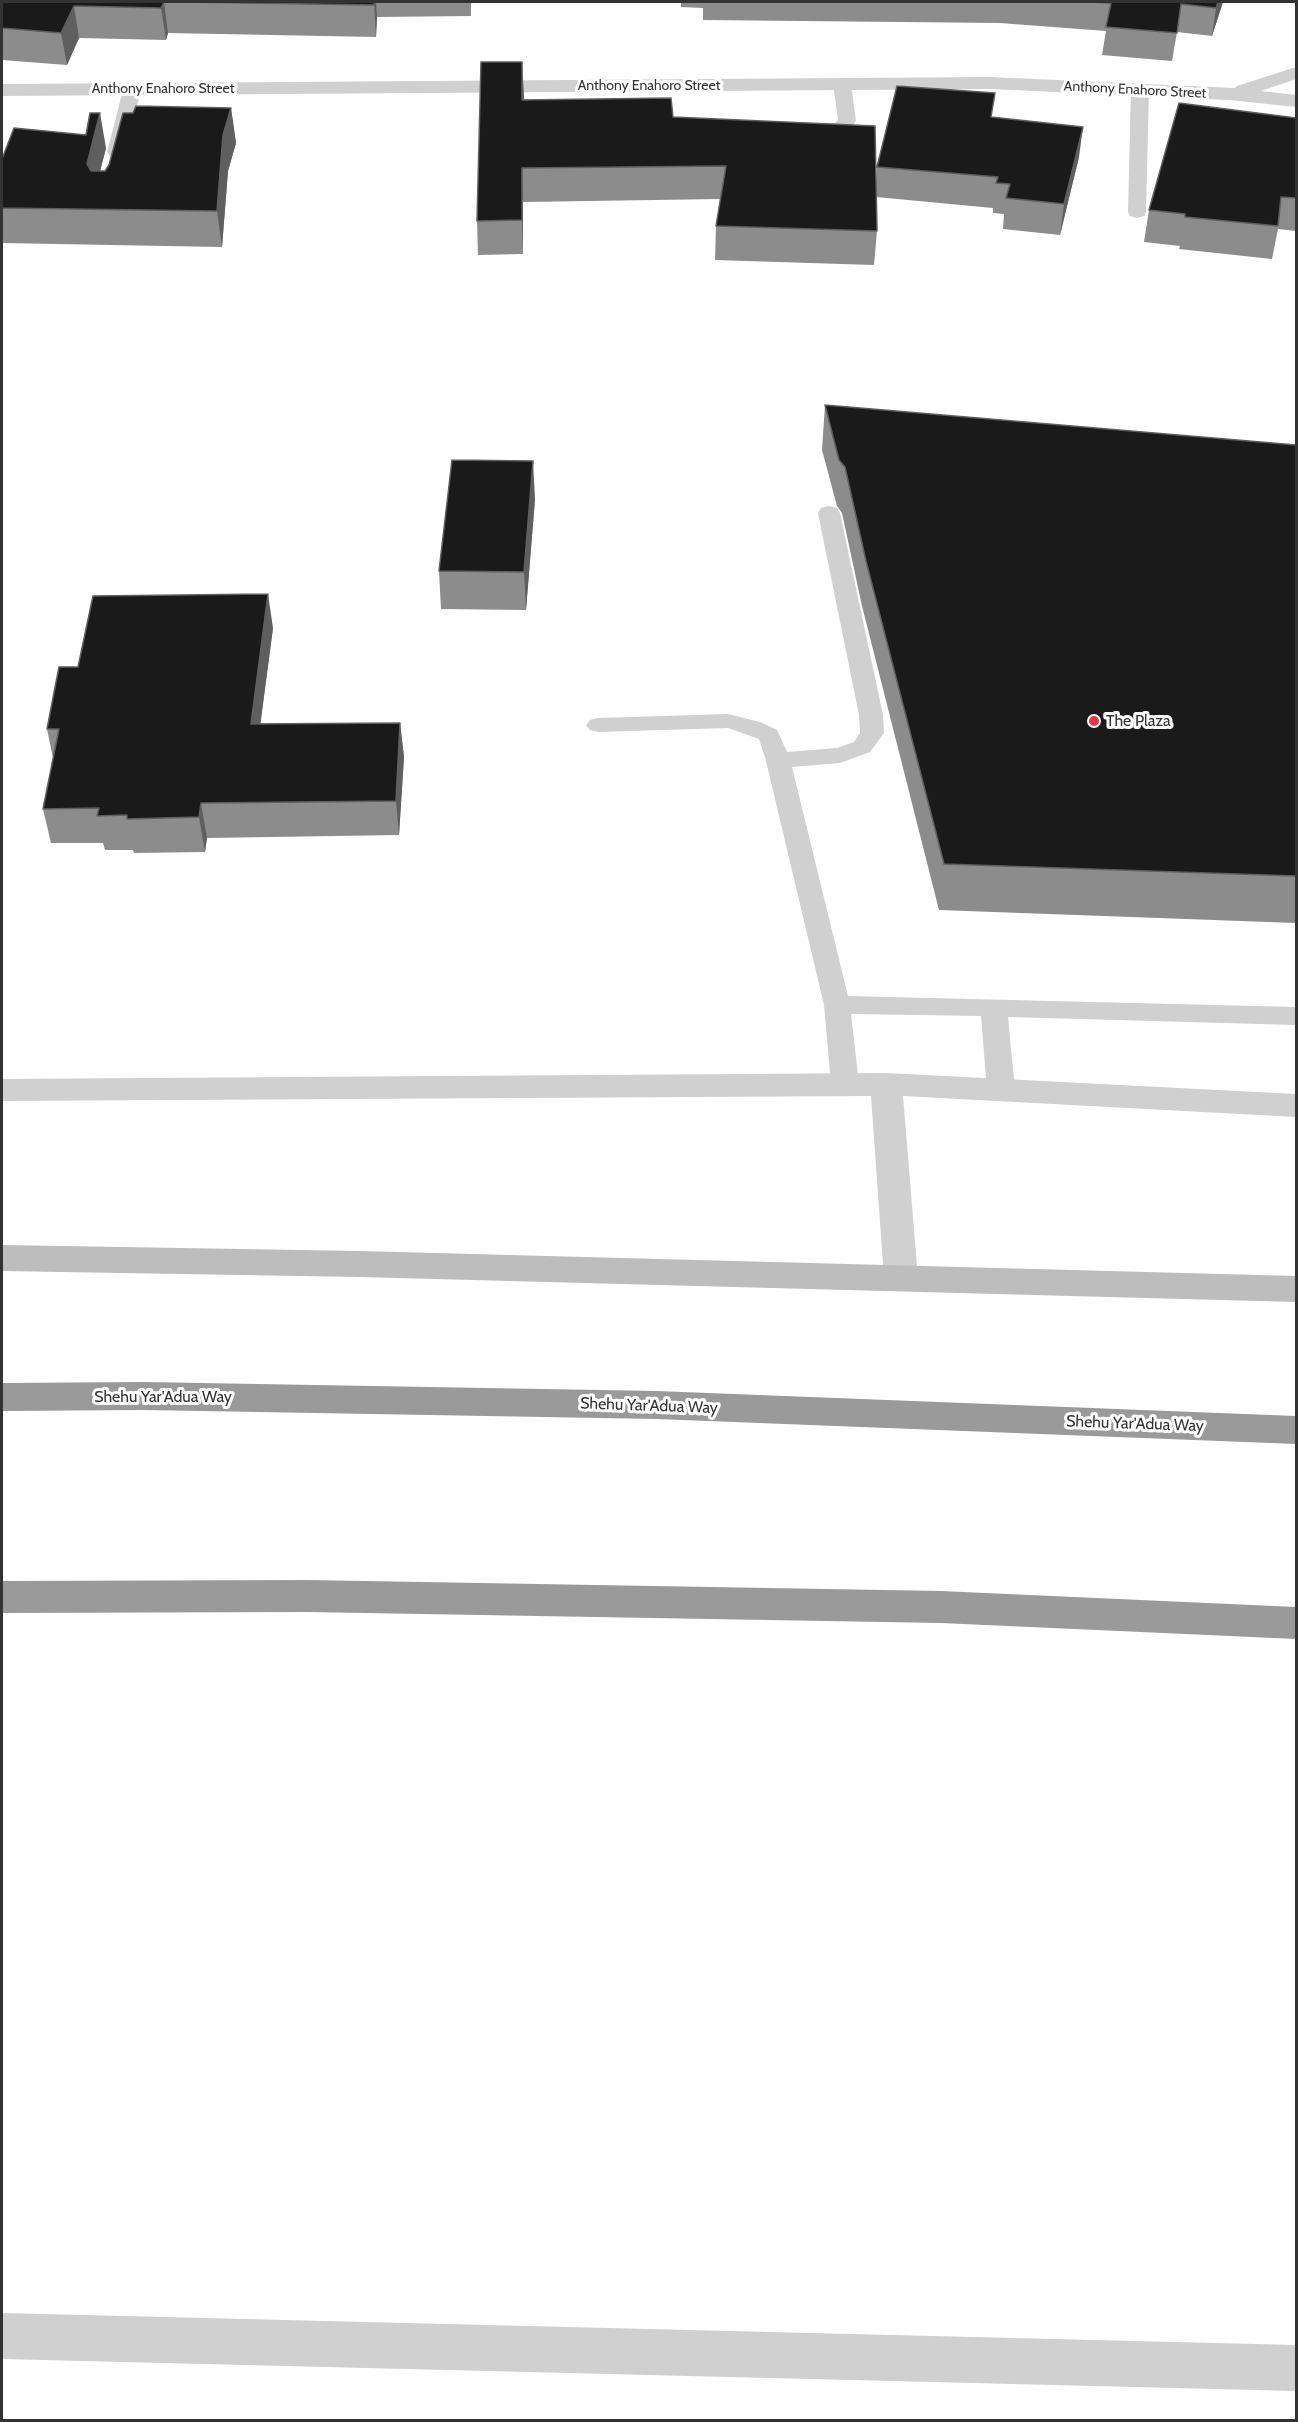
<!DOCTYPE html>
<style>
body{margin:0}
#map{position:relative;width:1298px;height:2422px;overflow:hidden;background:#fff;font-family:Cabin,sans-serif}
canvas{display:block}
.frame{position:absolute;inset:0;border:3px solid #333;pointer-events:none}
</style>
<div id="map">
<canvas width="1298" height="2422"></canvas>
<div class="frame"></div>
</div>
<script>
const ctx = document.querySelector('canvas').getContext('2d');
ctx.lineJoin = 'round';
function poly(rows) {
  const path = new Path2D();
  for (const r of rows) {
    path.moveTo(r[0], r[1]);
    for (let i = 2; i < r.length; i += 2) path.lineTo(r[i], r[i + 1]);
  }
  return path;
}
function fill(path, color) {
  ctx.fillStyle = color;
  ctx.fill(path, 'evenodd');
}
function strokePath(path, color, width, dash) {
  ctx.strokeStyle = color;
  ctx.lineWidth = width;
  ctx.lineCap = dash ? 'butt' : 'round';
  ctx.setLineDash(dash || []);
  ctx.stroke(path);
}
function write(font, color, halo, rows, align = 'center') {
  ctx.font = font + ' Cabin,sans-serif';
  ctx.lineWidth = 6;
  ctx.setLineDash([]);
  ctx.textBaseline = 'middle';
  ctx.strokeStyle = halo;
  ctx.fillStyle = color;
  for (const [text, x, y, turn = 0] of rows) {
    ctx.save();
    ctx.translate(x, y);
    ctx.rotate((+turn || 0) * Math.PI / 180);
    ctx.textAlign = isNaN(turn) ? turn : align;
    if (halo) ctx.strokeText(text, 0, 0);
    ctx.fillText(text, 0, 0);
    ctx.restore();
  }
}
const lane = poly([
 [842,79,848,80,851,84,856,121,853,125,847,132,841,133,806,137,800,136,797,132,800,128,835,123,838,120,833,84,836,80,842,79],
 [132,85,138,86,141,90,125,152,122,156,110,156,107,152,123,90,126,86,132,85],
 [1140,85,1146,86,1149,90,1146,212,1144,216,1137,218,1130,216,1128,212,1131,90,1134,86,1140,85],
 [829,506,837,508,840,513,883,715,884,733,870,752,840,763,792,767,848,996,1296,1007,1296,1025,1008,1017,1015,1090,1011,1097,1001,1100,991,1097,987,1090,981,1016,851,1014,859,1084,855,1091,845,1094,835,1091,831,1084,824,1005,766,761,759,739,728,728,598,732,590,730,586,725,590,720,598,718,728,714,760,722,777,730,787,752,837,748,854,742,860,733,859,715,818,513,821,508,829,506]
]);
const street = poly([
 [1296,67,1296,79,1261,91,1296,95,1296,107,1229,100,990,89,2,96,2,84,990,77,1235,88,1237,86,1296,67],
 [886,1073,1296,1094,1296,1117,903,1096,918,1278,913,1287,901,1291,889,1287,884,1278,871,1096,2,1101,2,1079,886,1073],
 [2,2313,1296,2345,1296,2391,2,2359,2,2313]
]);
const secondary = poly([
 [2,1245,360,1251,1296,1276,1296,1302,360,1277,2,1271,2,1245]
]);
const highway = poly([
 [144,1382,657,1391,1296,1416,1296,1444,657,1419,144,1410,2,1411,2,1383,144,1382],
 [307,1580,941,1591,1296,1607,1296,1639,941,1623,307,1612,2,1613,2,1581,307,1580]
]);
const wall = poly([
 [2,2,471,2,471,16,377,17,376,37,168,33,166,40,79,38,67,65,2,60],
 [681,2,1223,2,1212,36,1177,32,1172,61,1102,55,1106,31,1000,23,703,20,703,8,681,7],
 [524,100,673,117,876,186,877,167,993,117,1079,157,1060,235,1003,229,1004,214,993,213,993,208,876,197,877,231,874,265,715,260,716,226,720,199,523,202,523,254,478,255,477,221],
 [231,108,236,143,228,171,222,247,2,243,2,208,106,148,100,171,105,171,109,165,133,113],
 [1296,118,1296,231,1278,229,1272,259,1179,249,1180,246,1144,242,1149,210],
 [825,405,1296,445,1296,923,939,910,862,606,842,513,837,506,822,450],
 [535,499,526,610,441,609,439,571],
 [273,628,260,724,400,723,404,757,399,835,207,838,205,852,134,853,133,850,105,850,103,843,51,843,43,809,53,758,47,729,78,667]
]);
const shadedWall = poly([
 [164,2,168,33,166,40,161,8],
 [374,2,376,2,377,17,376,37],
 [1218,2,1223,2,1212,36,1216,8],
 [74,6,79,38,67,65,61,33],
 [522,62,524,95,524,133,522,100],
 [231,108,236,143,228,171,222,247,217,211,223,135],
 [100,113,106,148,93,199,87,164],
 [1083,127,1079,157,1060,235,1064,204],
 [522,168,523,202,523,254,522,220],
 [533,461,535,499,526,610,524,572],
 [268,594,273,628,256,758,251,724],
 [400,723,404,757,399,835,396,801],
 [201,803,207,838,205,852,199,817]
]);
const building = poly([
 [2,2,164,2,161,8,74,6,61,33,2,28,2,2],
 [184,2,374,2,374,5,184,2],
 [1090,2,1218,2,1216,8,1181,4,1177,33,1106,27,1111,3,1090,2],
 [481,62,522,62,522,100,671,98,673,117,875,126,877,231,716,226,726,166,522,168,522,220,477,221,481,62],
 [897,86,995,93,991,117,1083,127,1064,204,1006,198,1010,184,996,183,998,177,877,167,897,86],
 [1179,103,1296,118,1296,198,1281,197,1278,226,1185,217,1185,214,1149,210,1179,103],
 [136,106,231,108,223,135,217,211,2,208,2,159,14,128,86,135,90,113,100,113,87,164,91,171,105,171,109,165,123,113,133,113,136,106],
 [825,405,1296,445,1296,876,944,864,866,561,845,467,839,460,825,405],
 [452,460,533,461,524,572,439,571,452,460],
 [268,594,251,724,400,723,396,801,201,803,199,817,127,819,127,815,97,816,99,808,43,809,59,729,47,729,59,667,78,667,93,596,268,594]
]);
const markers = [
 [1094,721,6,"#e63946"]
];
const farStreetnames = [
 ["Anthony Enahoro Street",649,86],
 ["Anthony Enahoro Street",163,89],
 ["Anthony Enahoro Street",1135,90,3]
];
const poiNames = [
 ["The Plaza",1106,721]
];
const streetNames = [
 ["Shehu Yar'Adua Way",163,1397],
 ["Shehu Yar'Adua Way",649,1406,2],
 ["Shehu Yar'Adua Way",1135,1424,2]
];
fill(lane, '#d0d0d0');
fill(street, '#d0d0d0');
fill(secondary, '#bdbdbd');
fill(highway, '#9a9a9a');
fill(wall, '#8c8c8c');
fill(shadedWall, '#5f5f5f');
fill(building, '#1a1a1a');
strokePath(building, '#5f5f5f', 1.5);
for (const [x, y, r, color] of markers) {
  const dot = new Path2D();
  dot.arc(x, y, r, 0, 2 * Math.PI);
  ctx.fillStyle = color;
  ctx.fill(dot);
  strokePath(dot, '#fff', 2);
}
write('14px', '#333', '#fff', farStreetnames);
write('16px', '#333', '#fff', poiNames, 'left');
write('16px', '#333', '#fff', streetNames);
</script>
